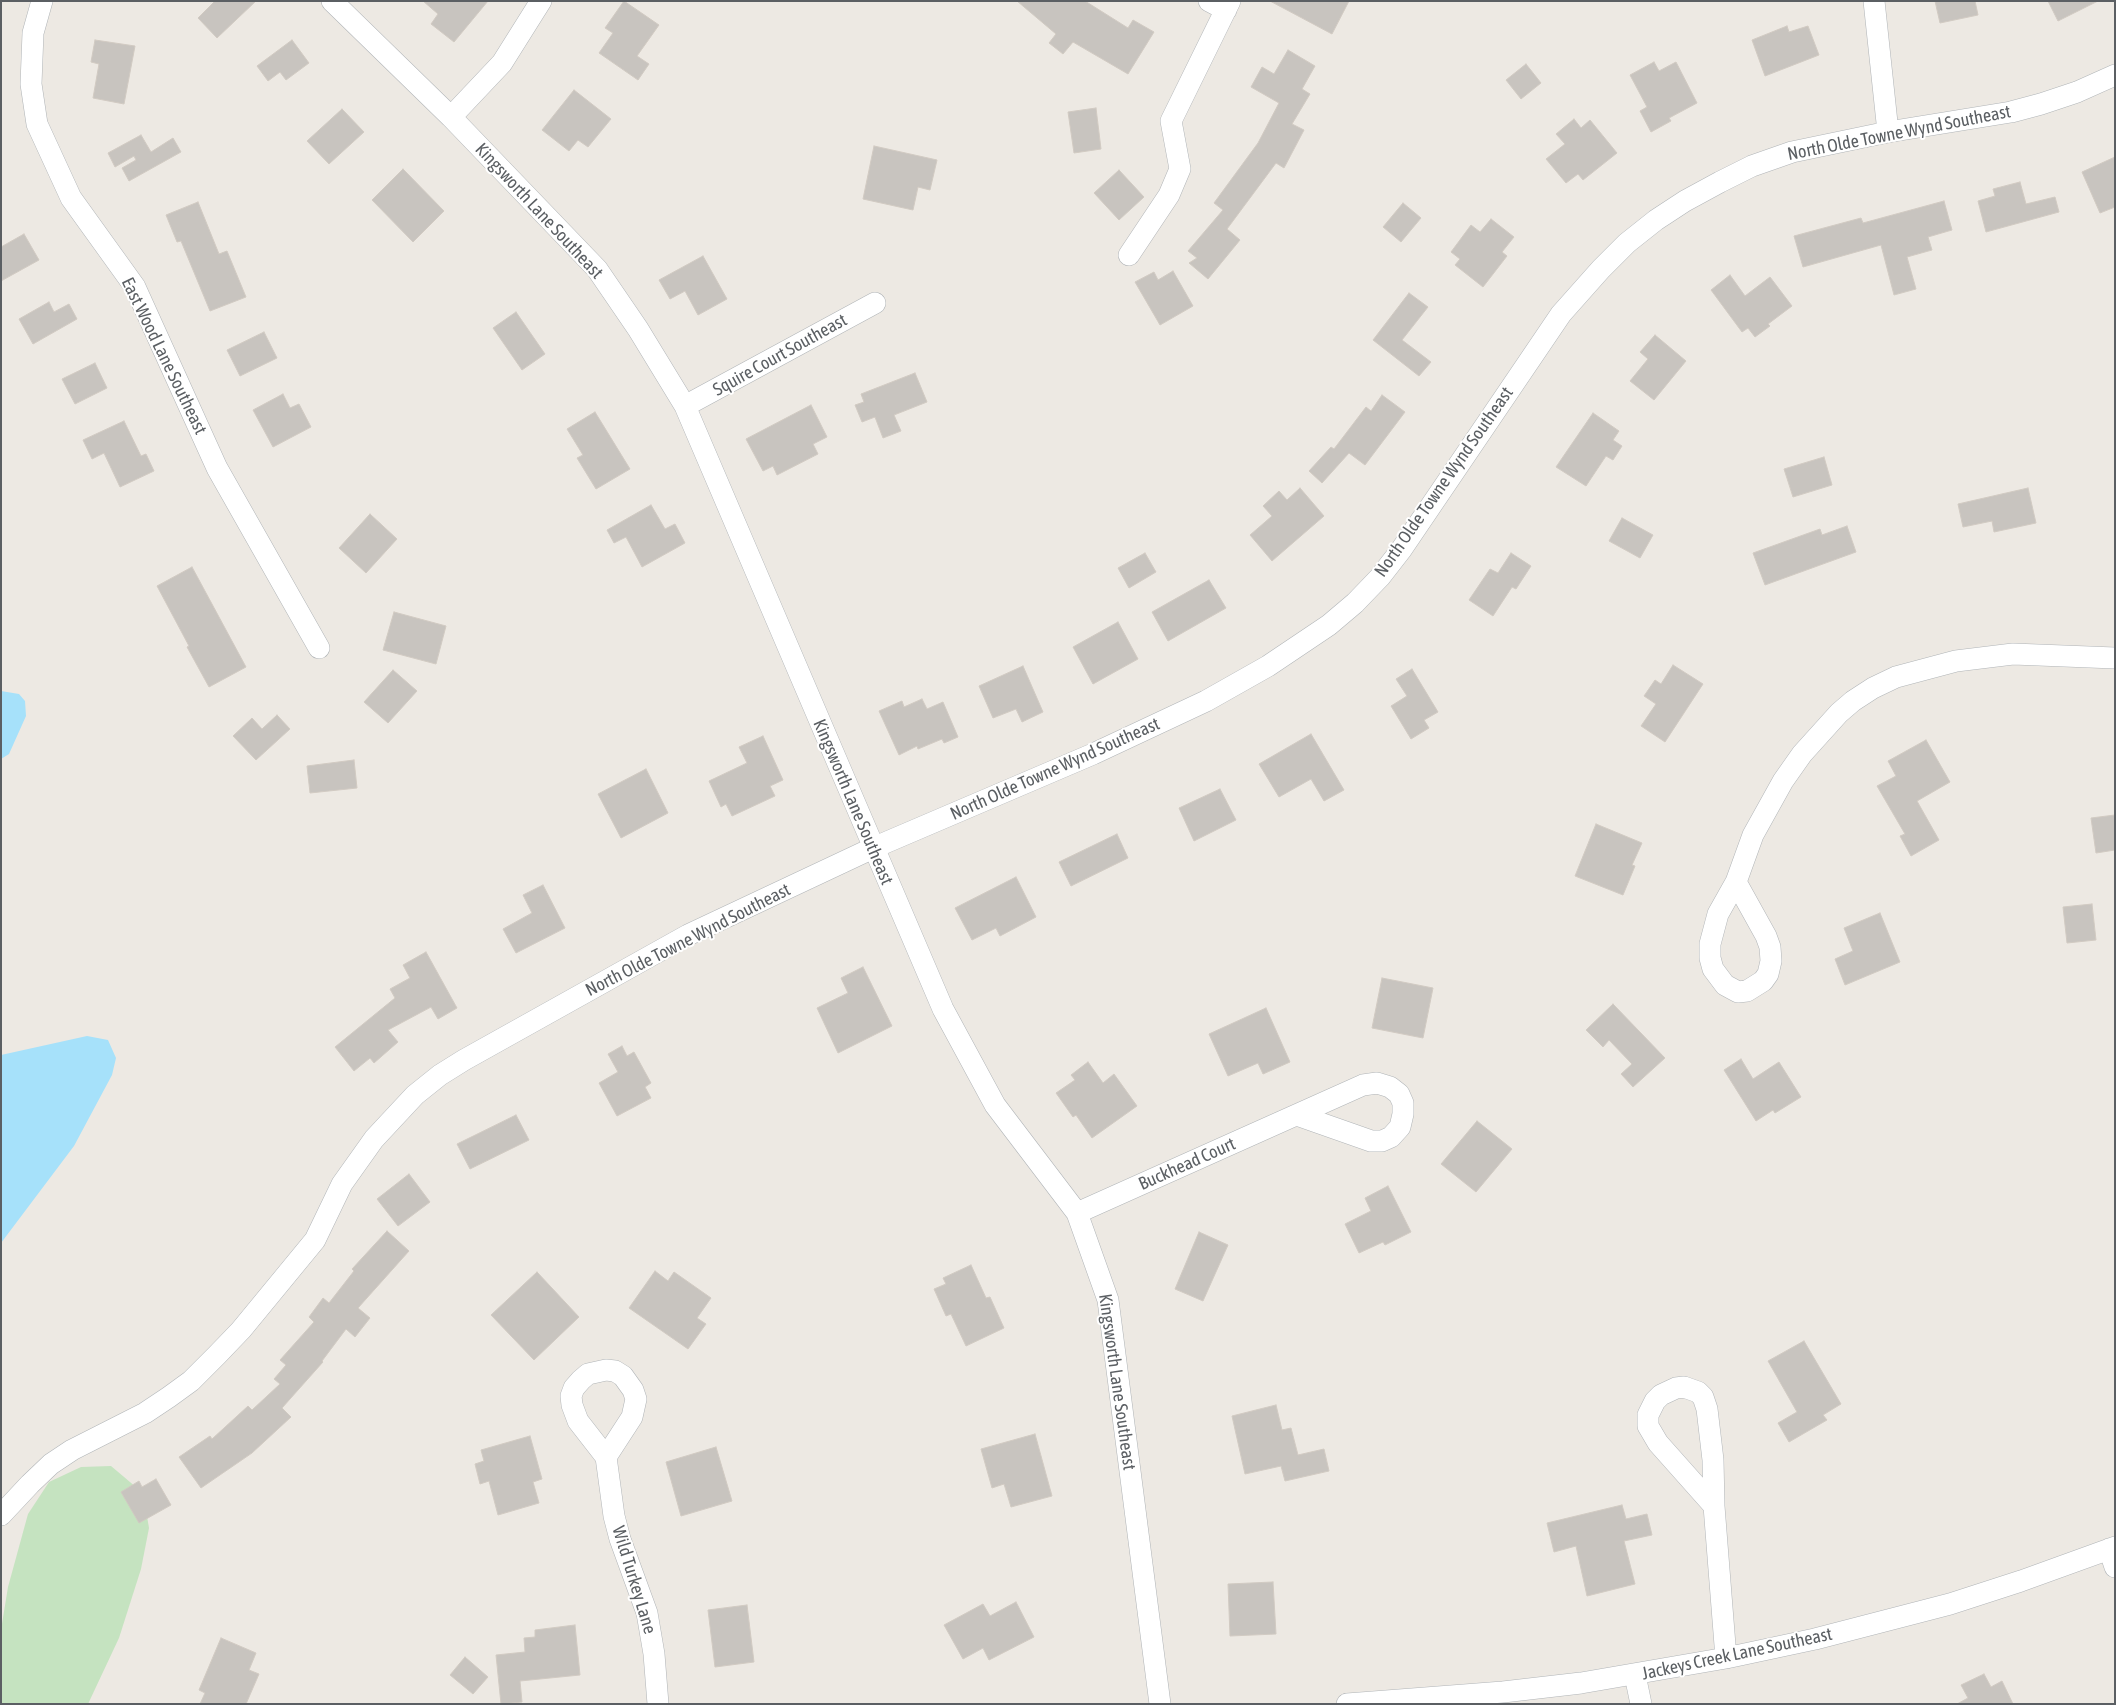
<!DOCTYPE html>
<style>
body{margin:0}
#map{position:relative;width:2116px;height:1705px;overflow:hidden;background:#ede9e3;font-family:"Asap Condensed",sans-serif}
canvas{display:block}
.frame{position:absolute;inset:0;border:2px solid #5b5f63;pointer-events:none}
</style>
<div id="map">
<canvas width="2116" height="1705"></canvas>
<div class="frame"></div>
</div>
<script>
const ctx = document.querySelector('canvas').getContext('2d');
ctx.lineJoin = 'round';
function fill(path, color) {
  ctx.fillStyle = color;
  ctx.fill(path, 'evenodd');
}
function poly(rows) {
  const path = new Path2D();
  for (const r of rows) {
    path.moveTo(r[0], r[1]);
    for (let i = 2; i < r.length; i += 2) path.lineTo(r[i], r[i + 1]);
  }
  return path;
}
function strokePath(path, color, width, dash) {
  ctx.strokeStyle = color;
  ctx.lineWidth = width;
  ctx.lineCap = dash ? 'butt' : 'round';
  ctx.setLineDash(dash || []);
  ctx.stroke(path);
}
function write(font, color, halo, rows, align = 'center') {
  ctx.font = font + ' "Asap Condensed",sans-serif';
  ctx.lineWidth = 4;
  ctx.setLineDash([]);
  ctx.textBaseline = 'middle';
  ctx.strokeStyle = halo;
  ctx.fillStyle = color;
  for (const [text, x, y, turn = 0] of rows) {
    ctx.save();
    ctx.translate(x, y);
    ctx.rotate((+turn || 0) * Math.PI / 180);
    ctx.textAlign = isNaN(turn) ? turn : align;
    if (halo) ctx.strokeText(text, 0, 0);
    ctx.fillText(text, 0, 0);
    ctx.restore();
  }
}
const green = poly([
 [111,1466,143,1493,149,1528,141,1569,119,1638,88,1704,1,1704,1,1630,8,1587,28,1514,49,1482,81,1467]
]);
const water = poly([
 [1,691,19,694,25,701,26,716,9,754,1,759],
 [87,1036,108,1040,116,1058,112,1075,74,1146,1,1243,1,1055]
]);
const building = poly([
 [215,1,256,1,217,38,198,18,215,1],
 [423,1,488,1,454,42,431,24,438,14,423,1],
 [624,1,659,25,637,56,649,64,638,80,599,53,613,33,605,28,624,1],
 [1017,1,1085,1,1128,28,1133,20,1154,32,1128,74,1073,42,1063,54,1049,43,1056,34,1017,1],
 [1270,1,1349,1,1332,34,1270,1],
 [1935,1,1975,1,1978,15,1940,23,1935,1],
 [2048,1,2098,1,2058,21,2048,1],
 [1787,26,1789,32,1808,26,1819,55,1765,76,1752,40,1787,26],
 [95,40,135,46,124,104,93,98,99,64,91,62,95,40],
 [292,40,309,63,286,80,280,72,268,81,257,66,292,40],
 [1288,50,1315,66,1302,89,1310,94,1292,124,1304,130,1284,168,1276,163,1227,229,1240,240,1208,279,1189,263,1197,258,1188,251,1223,210,1214,203,1258,143,1279,103,1251,87,1262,67,1274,74,1288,50],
 [1654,62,1659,71,1676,62,1697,103,1669,118,1671,121,1651,132,1640,111,1647,107,1630,75,1654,62],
 [1526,64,1541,83,1521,99,1506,80,1526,64],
 [574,90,611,119,588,147,578,140,569,151,542,130,574,90],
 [1096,108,1101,149,1074,153,1068,112,1096,108],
 [342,109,364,132,329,164,307,141,342,109],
 [1574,119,1581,128,1590,120,1617,153,1583,180,1578,174,1566,183,1546,159,1565,144,1556,134,1574,119],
 [141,135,151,152,173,138,181,152,129,181,122,168,136,160,134,156,115,167,108,153,141,135],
 [874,146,937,160,930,190,918,187,913,210,863,199,874,146],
 [2115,157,2115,207,2100,213,2082,172,2115,157],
 [403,169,444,211,413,242,372,200,403,169],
 [1119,170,1144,197,1119,220,1094,193,1119,170],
 [2020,182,2026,204,2055,197,2059,212,1986,232,1978,201,1995,196,1993,189,2020,182],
 [1944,201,1952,230,1928,237,1932,250,1907,257,1916,289,1894,295,1881,245,1803,267,1794,236,1861,218,1863,223,1944,201],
 [198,202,219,254,227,251,246,297,210,311,181,241,177,242,166,215,198,202],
 [1403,203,1421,218,1401,242,1383,227,1403,203],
 [1491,219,1514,237,1502,252,1507,256,1483,287,1455,265,1460,259,1451,252,1471,225,1480,232,1491,219],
 [24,234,39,260,1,281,1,247,24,234],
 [703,256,727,299,698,315,685,291,670,299,659,280,703,256],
 [1173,271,1193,306,1160,325,1135,282,1154,272,1158,280,1173,271],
 [1730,275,1745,296,1770,277,1792,306,1768,324,1770,326,1755,337,1748,328,1742,332,1711,290,1730,275],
 [1409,293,1428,307,1402,340,1431,362,1419,376,1373,340,1409,293],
 [49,302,54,312,69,304,77,319,33,344,19,319,49,302],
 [516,312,545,354,522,370,493,328,516,312],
 [264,332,277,358,240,376,227,350,264,332],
 [1655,335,1686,361,1654,400,1630,381,1648,359,1640,352,1655,335],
 [95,363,107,388,75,404,62,379,95,363],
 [915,373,927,402,894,415,901,431,883,438,875,417,862,422,855,405,864,402,861,394,915,373],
 [283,394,290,408,299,404,311,427,273,447,253,410,283,394],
 [1382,395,1405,412,1365,465,1349,453,1322,483,1309,471,1331,447,1334,449,1366,407,1371,411,1382,395],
 [811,405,827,437,813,444,818,454,777,475,773,466,763,471,746,439,811,405],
 [595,412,630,469,596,489,577,458,583,455,567,429,595,412],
 [1593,413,1619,431,1613,440,1622,446,1613,460,1606,456,1586,486,1556,467,1593,413],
 [124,421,141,456,146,454,154,471,120,487,104,453,92,459,83,440,124,421],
 [1824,457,1832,485,1793,497,1784,469,1824,457],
 [1300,488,1324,516,1272,561,1250,535,1272,516,1263,506,1279,491,1287,500,1300,488],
 [2028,488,2036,523,1994,532,1992,521,1963,527,1958,504,2028,488],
 [651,505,665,529,675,524,685,543,642,567,626,537,614,543,607,530,651,505],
 [370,514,397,539,366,573,339,548,370,514],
 [1622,518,1653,535,1640,558,1609,541,1622,518],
 [1847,526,1856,552,1765,585,1753,553,1820,529,1822,535,1847,526],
 [1145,553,1156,572,1129,588,1118,568,1145,553],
 [1511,553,1531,566,1516,589,1512,587,1493,616,1469,600,1490,569,1498,573,1511,553],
 [192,567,246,667,209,687,187,647,189,646,157,586,192,567],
 [1209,580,1226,608,1168,641,1152,612,1209,580],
 [394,612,446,626,436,664,383,650,394,612],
 [1118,622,1138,659,1093,684,1073,647,1118,622],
 [1673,665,1703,684,1665,742,1641,726,1656,704,1644,696,1655,680,1661,684,1673,665],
 [1023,666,1043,712,1022,722,1016,709,993,718,979,686,1023,666],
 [1412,669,1438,712,1424,720,1429,728,1411,739,1391,706,1407,696,1396,679,1412,669],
 [393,670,417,691,388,723,364,702,393,670],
 [922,699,927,709,943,702,958,737,944,743,942,739,918,749,917,746,899,755,879,711,902,701,904,707,922,699],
 [277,715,290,729,256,760,233,736,252,718,262,729,277,715],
 [1311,734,1344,790,1324,801,1311,779,1279,797,1259,764,1311,734],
 [763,736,783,780,770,786,775,796,732,816,726,804,721,807,709,781,747,763,739,747,763,736],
 [1926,740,1950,782,1917,801,1939,840,1911,856,1900,836,1905,834,1877,786,1896,776,1888,761,1926,740],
 [354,760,357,788,310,793,307,766,354,760],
 [646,769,668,813,621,838,598,794,646,769],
 [1220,789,1236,820,1194,841,1179,808,1220,789],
 [2115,815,2115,850,2096,853,2091,818,2115,815],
 [1596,824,1642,843,1632,865,1635,866,1623,895,1575,876,1596,824],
 [1117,834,1128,858,1071,886,1059,862,1117,834],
 [1016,877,1036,917,1000,936,996,928,972,940,955,908,1016,877],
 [543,885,565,928,516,953,503,929,532,913,523,895,543,885],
 [2092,904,2096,940,2067,943,2063,907,2092,904],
 [1880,913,1900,962,1845,985,1835,959,1853,951,1844,928,1880,913],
 [426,952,457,1008,438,1019,431,1007,388,1030,398,1042,374,1063,370,1058,354,1071,335,1047,395,998,390,989,410,978,403,965,426,952],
 [863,967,892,1026,838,1053,817,1008,848,993,841,978,863,967],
 [1382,978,1433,988,1423,1038,1372,1028,1382,978],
 [1613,1004,1665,1058,1633,1087,1621,1074,1632,1064,1609,1040,1603,1047,1586,1030,1613,1004],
 [1266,1008,1290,1062,1263,1074,1258,1063,1228,1076,1209,1034,1266,1008],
 [622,1046,627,1056,634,1052,651,1083,645,1087,651,1098,617,1116,599,1083,618,1072,608,1054,622,1046],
 [1741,1059,1753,1079,1779,1062,1801,1097,1775,1113,1773,1110,1756,1121,1724,1070,1741,1059],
 [1088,1062,1103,1083,1114,1074,1137,1106,1092,1138,1076,1115,1073,1117,1056,1093,1075,1080,1071,1075,1088,1062],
 [516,1115,529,1140,470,1169,457,1144,516,1115],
 [1477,1121,1512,1149,1476,1192,1441,1164,1477,1121],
 [409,1174,430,1202,398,1226,377,1199,409,1174],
 [1388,1186,1411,1232,1385,1245,1383,1242,1359,1253,1345,1224,1371,1211,1365,1198,1388,1186],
 [387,1231,409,1251,358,1308,370,1318,355,1337,346,1329,322,1361,323,1362,282,1408,291,1417,252,1453,201,1488,179,1457,210,1436,212,1439,248,1406,252,1410,280,1384,274,1379,286,1365,280,1360,314,1322,309,1317,323,1298,329,1303,354,1271,352,1269,387,1231],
 [1199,1232,1228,1245,1203,1301,1175,1289,1199,1232],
 [971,1265,986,1298,990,1297,1004,1328,966,1346,951,1314,946,1316,934,1289,946,1284,943,1278,971,1265],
 [655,1271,668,1281,674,1272,711,1298,697,1318,706,1324,688,1349,629,1308,655,1271],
 [537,1272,579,1317,534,1360,491,1315,537,1272],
 [1804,1341,1841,1404,1823,1415,1827,1420,1789,1442,1778,1423,1797,1412,1768,1361,1804,1341],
 [1276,1405,1282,1430,1291,1428,1298,1455,1324,1449,1329,1471,1285,1481,1281,1466,1245,1474,1232,1416,1276,1405],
 [1035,1434,1052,1496,1011,1507,1004,1484,992,1488,981,1449,1035,1434],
 [530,1436,542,1479,533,1482,539,1503,498,1515,489,1481,480,1484,475,1464,484,1461,481,1450,530,1436],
 [716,1447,732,1501,681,1516,666,1462,716,1447],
 [156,1479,171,1505,139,1523,121,1492,139,1481,142,1487,156,1479],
 [1622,1505,1626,1519,1647,1514,1652,1535,1624,1541,1635,1584,1587,1596,1576,1546,1554,1552,1547,1523,1622,1505],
 [1273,1582,1276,1634,1230,1636,1228,1584,1273,1582],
 [1016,1602,1034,1637,989,1660,983,1648,963,1659,944,1625,983,1604,990,1616,1016,1602],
 [747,1605,754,1662,715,1667,708,1610,747,1605],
 [575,1625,580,1675,520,1681,522,1702,501,1704,496,1655,525,1652,524,1638,535,1637,535,1630,575,1625],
 [221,1638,256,1653,249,1670,259,1674,246,1704,200,1704,205,1693,199,1690,221,1638],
 [465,1657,488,1677,473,1694,450,1675,465,1657],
 [1984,1674,1991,1687,2002,1681,2013,1704,1957,1704,1968,1698,1961,1685,1984,1674]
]);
const minor = poly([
 [42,1,33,33,31,84,37,124,71,198,135,287,217,468,319,648],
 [332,1,451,117,597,269,638,329,685,406,943,1009,995,1105,1077,1213,1108,1300,1160,1704],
 [1209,1,1226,10],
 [1874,1,1888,132],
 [451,117,502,63,541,1],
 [1129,255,1169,195,1180,169,1171,121,1230,1],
 [685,406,875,303],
 [1736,882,1766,936,1770,947,1771,961,1768,974,1763,981,1747,991,1738,992,1725,985,1713,969,1710,958,1710,944,1718,914,1736,882,1753,835,1783,781,1802,754,1839,713,1853,701,1873,688,1896,677,1956,661,2013,654,2115,658],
 [1077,1213,1363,1085,1377,1083,1390,1087,1399,1094,1403,1103,1403,1114,1400,1127,1391,1137,1382,1141,1371,1141,1297,1115],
 [606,1457,632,1417,636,1399,633,1390,623,1376,615,1371,606,1370,588,1374,581,1380,574,1388,571,1396,572,1405,578,1421,606,1457,614,1516,620,1539,647,1613,654,1654,658,1704],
 [1714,1506,1658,1443,1648,1426,1648,1415,1655,1401,1661,1395,1676,1388,1684,1387,1698,1392,1703,1397,1707,1409,1713,1460,1714,1506,1726,1658],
 [1,1515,30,1484,51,1464,72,1450,145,1413,169,1397,191,1381,217,1355,241,1330,315,1240,342,1184,374,1139,415,1095,440,1075,464,1060,688,935,873,848,1093,754,1206,701,1268,666,1329,625,1355,603,1380,577,1401,550,1561,314,1601,269,1627,243,1656,220,1685,201,1720,182,1752,166,1792,152,1888,132,2011,112,2041,104,2077,92,2115,75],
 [2109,1549,2115,1567],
 [1635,1675,1641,1704],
 [1347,1704,1503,1692,1581,1683,1726,1658,1815,1639,1950,1604,2021,1581,2115,1547]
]);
const streetNames = [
 ["North Olde Towne Wynd Southeast",1899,133,-11],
 ["Kingsworth Lane Southeast",539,211,47],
 ["Squire Court Southeast",780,355,-29],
 ["East Wood Lane Southeast",164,356,64],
 ["North Olde Towne Wynd Southeast",1444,482,-55],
 ["North Olde Towne Wynd Southeast",1055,769,-24],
 ["Kingsworth Lane Southeast",853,802,67],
 ["North Olde Towne Wynd Southeast",688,940,-27],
 ["Buckhead Court",1187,1164,-24],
 ["Kingsworth Lane Southeast",1117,1382,82],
 ["Wild Turkey Lane",634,1580,73],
 ["Jackeys Creek Lane Southeast",1737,1654,-12]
];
fill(green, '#c5e3c0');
fill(water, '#a6e1fa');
fill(building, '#c8c4bf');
strokePath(building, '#d1cac2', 1);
strokePath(minor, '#b0b4b7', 22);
strokePath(minor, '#fff', 21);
write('18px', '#5b5f63', '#fff', streetNames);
</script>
